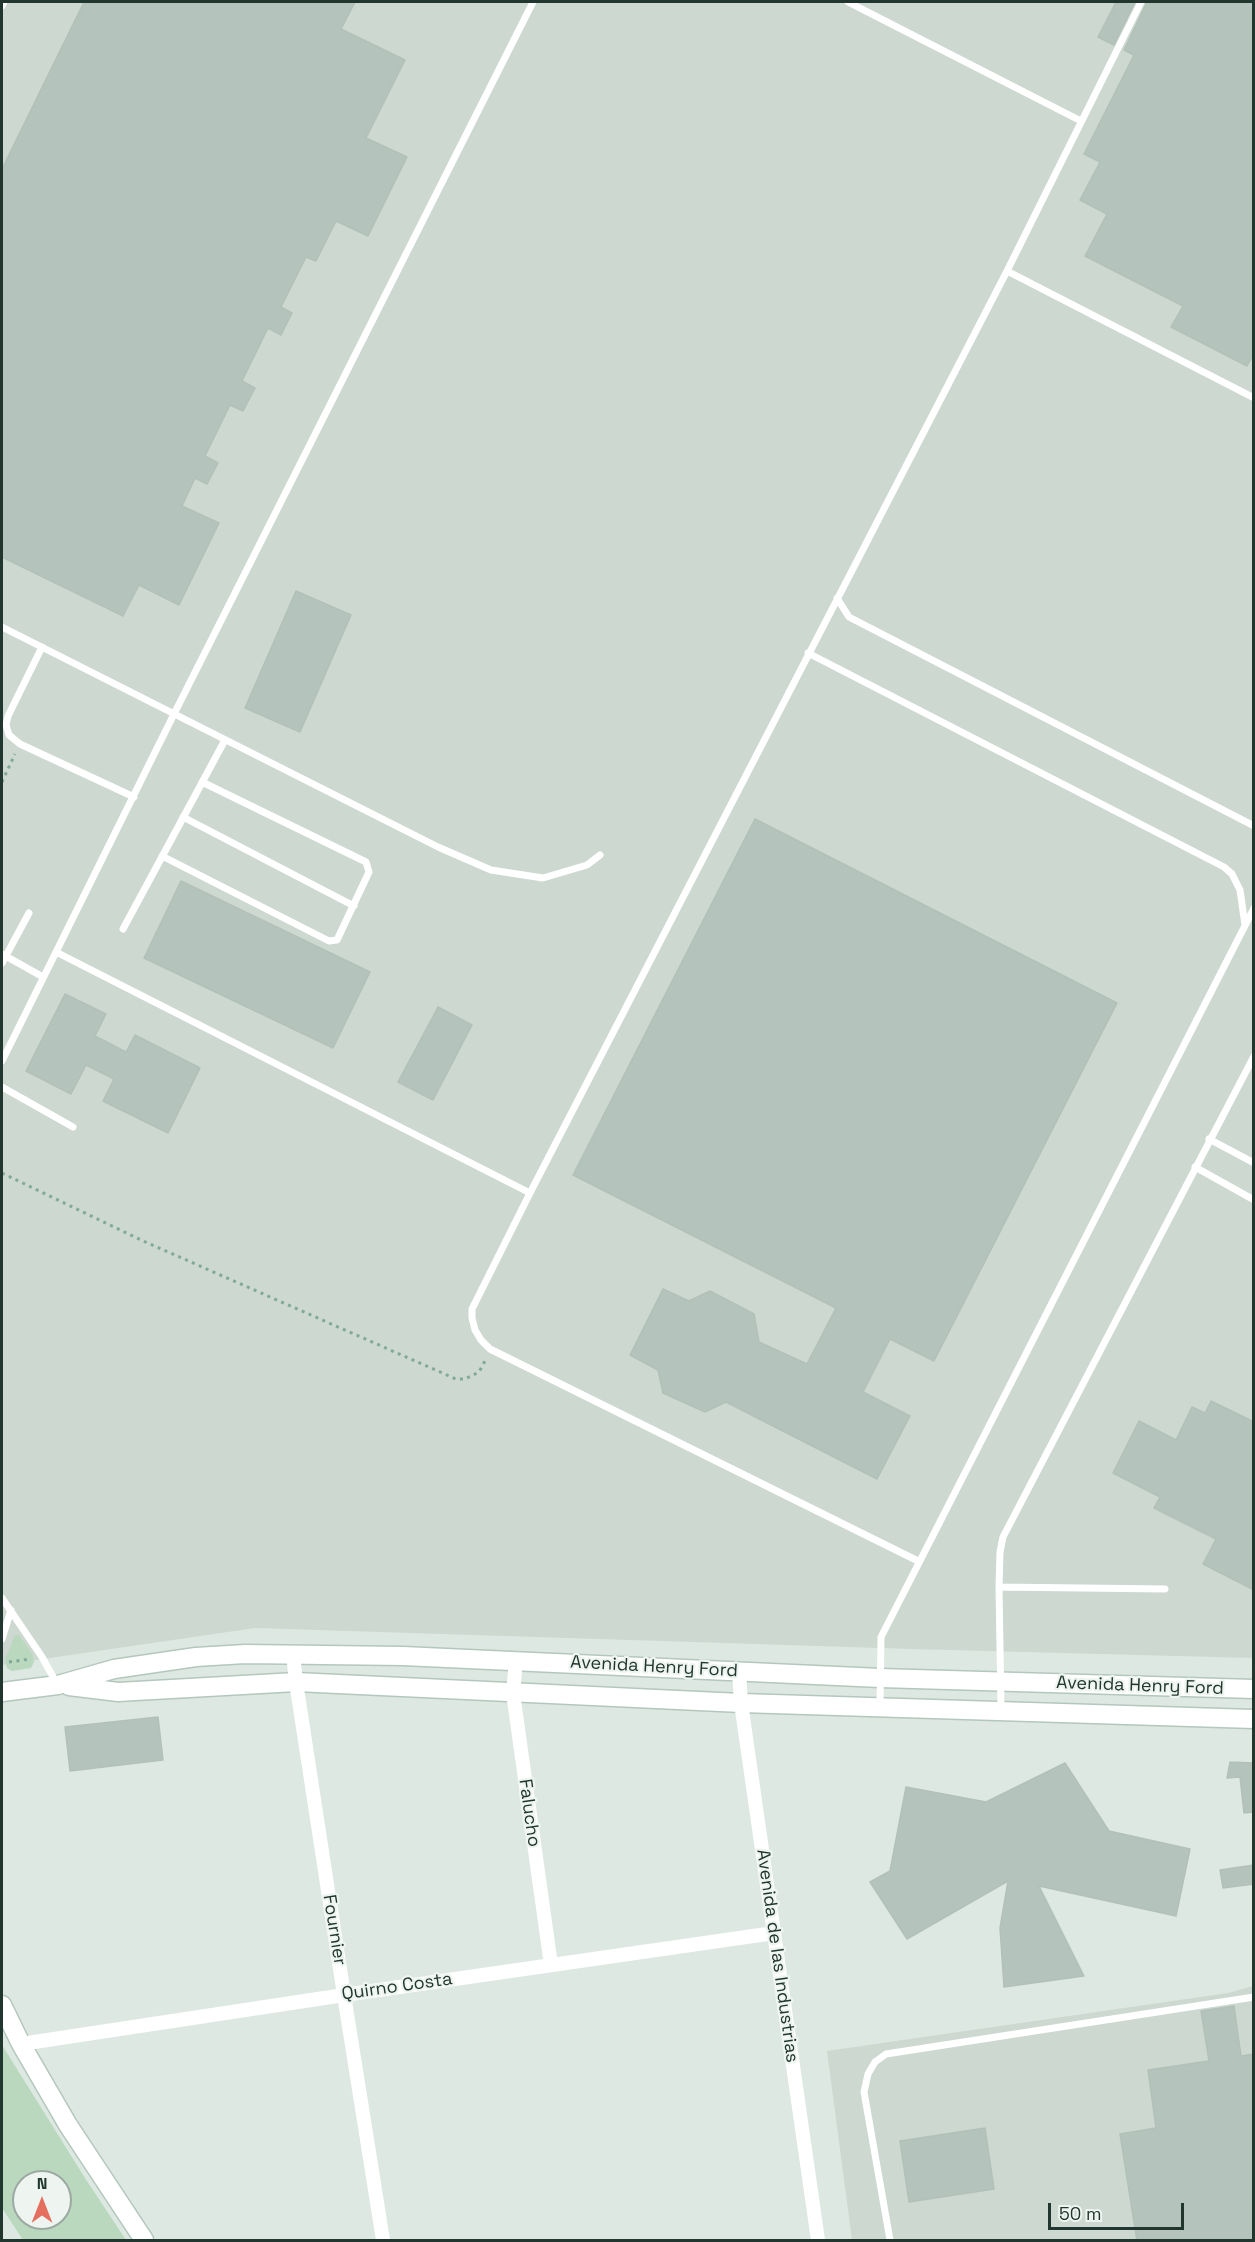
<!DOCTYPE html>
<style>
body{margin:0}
#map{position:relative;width:1255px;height:2242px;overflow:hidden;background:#dee8e2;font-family:"Space Grotesk",sans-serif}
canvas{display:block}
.frame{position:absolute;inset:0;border:3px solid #21362e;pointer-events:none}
.north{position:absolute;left:12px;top:2170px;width:60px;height:60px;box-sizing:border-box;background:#eef5f1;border:2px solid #9ca9a3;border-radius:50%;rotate:0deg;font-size:16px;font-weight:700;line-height:24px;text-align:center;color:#21362e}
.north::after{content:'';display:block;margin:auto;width:21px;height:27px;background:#e56f5f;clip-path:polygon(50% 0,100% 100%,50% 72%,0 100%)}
.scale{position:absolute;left:1048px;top:2203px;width:136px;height:27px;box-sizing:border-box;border:3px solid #21362e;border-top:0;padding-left:8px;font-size:18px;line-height:21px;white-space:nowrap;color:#21362e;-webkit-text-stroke:4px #eef5f1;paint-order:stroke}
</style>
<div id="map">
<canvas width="1255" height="2242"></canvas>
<div class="frame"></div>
<div class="north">N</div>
<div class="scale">50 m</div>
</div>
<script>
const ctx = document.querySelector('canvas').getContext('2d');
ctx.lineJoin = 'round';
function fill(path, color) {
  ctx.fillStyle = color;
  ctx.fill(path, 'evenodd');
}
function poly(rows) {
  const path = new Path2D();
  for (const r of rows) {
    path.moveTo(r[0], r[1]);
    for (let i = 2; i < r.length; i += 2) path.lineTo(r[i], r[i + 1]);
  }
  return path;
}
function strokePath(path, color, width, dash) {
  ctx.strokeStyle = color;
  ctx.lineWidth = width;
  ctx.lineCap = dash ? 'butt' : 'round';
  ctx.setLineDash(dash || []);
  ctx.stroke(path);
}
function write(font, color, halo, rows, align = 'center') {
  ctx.font = font + ' "Space Grotesk",sans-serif';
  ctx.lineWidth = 4.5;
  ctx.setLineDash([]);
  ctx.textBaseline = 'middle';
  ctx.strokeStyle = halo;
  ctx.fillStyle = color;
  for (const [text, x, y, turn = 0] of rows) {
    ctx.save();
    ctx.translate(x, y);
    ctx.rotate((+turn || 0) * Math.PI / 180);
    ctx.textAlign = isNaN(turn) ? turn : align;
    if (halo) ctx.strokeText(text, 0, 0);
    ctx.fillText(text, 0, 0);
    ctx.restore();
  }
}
const built = poly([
 [2,2,1253,2,1253,1658,911,1649,255,1628,2,1665],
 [1253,1986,1253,2240,852,2240,827,2051,1228,1993]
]);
const green = poly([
 [15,1635,19,1635,32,1654,34,1662,31,1668,12,1671,7,1668,5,1660],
 [2,2045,85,2178,126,2240,23,2240,2,2208],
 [24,2182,60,2182,60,2218,24,2218]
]);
const building = poly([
 [84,2,355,2,341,29,405,60,366,138,407,157,368,236,336,221,316,261,306,257,281,307,292,313,281,335,268,328,242,381,255,388,243,411,230,405,205,456,218,463,207,484,195,478,182,506,219,523,179,605,139,585,123,616,2,557,2,169,84,2],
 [1116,2,1135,2,1114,45,1098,37,1116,2],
 [1147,2,1254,2,1254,353,1247,366,1171,327,1183,306,1085,256,1107,214,1080,200,1100,162,1084,154,1134,55,1124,50,1147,2],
 [296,591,351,615,300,732,245,708,296,591],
 [755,819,1117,1003,934,1361,890,1339,863,1392,910,1416,877,1479,726,1402,705,1412,663,1393,658,1370,630,1355,663,1289,689,1301,710,1291,754,1314,759,1342,807,1364,836,1308,573,1175,755,819],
 [181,881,370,972,333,1048,144,958,181,881],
 [65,994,106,1014,95,1036,126,1052,135,1035,200,1068,168,1133,103,1101,114,1079,86,1065,71,1094,26,1071,65,994],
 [438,1007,472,1025,433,1100,398,1082,438,1007],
 [1211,1401,1254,1422,1254,1590,1203,1564,1216,1539,1154,1508,1160,1497,1113,1473,1139,1421,1176,1440,1192,1407,1205,1413,1211,1401],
 [158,1717,163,1760,70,1771,65,1727,158,1717],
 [1230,1762,1254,1763,1254,1812,1244,1813,1240,1777,1227,1778,1230,1762],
 [1065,1763,1109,1831,1190,1849,1176,1916,1039,1886,1084,1976,1004,1987,1000,1928,1008,1881,907,1939,870,1882,890,1871,906,1787,986,1802,1065,1763],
 [1254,1865,1254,1884,1223,1888,1220,1870,1254,1865],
 [1234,2006,1241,2056,1254,2054,1254,2241,1137,2241,1120,2134,1156,2128,1148,2070,1209,2061,1201,2011,1234,2006],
 [985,2128,994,2189,909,2202,900,2141,985,2128]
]);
const path = poly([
 [2,782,15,754],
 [2,1173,141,1240,456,1379,465,1379,479,1372,486,1359],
 [9,1662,30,1659]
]);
const lane = poly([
 [848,2,1081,121],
 [2,6,4,2],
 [1007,271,1254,398],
 [837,598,849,617,1254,826],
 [2,627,438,847,491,870,543,878,587,865,600,855],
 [42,647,8,716,6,725,9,735,20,744,134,797],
 [808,653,1224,867,1232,874,1240,890,1245,925],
 [183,817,354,906],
 [162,856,329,941,337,940,369,872,366,862,202,782],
 [123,929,225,740],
 [56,952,530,1193],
 [2,954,43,977],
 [2,963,29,913],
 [2,1061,174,714,533,2],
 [2,1087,73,1127],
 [1209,1139,1254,1163],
 [1195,1167,1254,1200],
 [918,1561,490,1349,481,1340,475,1330,472,1318,472,1309,530,1193,1007,271,1141,2],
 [999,1587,1165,1589],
 [2,1598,42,1657,57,1684],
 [2,1639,11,1610],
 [880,1707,881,1637,1254,908],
 [1001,1709,999,1587,1000,1552,1003,1537,1254,1056],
 [890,2240,864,2092,868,2074,875,2062,886,2054,1254,1997]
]);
const street = poly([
 [293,1654,296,1682,344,1995,383,2240],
 [516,1661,513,1693,551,1965],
 [739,1671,741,1703,818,2240],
 [21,2044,344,1995,774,1933]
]);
const secondary = poly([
 [69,1686,118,1692,296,1682,741,1703,1254,1719],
 [2,1692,58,1685,114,1669,196,1657,245,1654,403,1656,880,1678,1254,1689],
 [2,2005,21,2044,68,2125,144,2240]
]);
const streetNames = [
 ["Avenida Henry Ford",654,1667,3],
 ["Avenida Henry Ford",1140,1686,2],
 ["Falucho",529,1813,82],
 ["Fournier",334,1930,81],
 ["Avenida de las Industrias",777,1956,82],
 ["Quirno Costa",397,1987,-8]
];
fill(built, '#cdd8d1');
fill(green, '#b9d8bd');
fill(building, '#b4c3bb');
strokePath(building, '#b1c1b9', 1.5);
strokePath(secondary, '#b3c7bd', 21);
strokePath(path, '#81a998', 3, [3, 4.5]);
strokePath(lane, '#fff', 7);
strokePath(street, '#fff', 14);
strokePath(secondary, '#fff', 18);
write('18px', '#21362e', '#eef5f1', streetNames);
</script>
